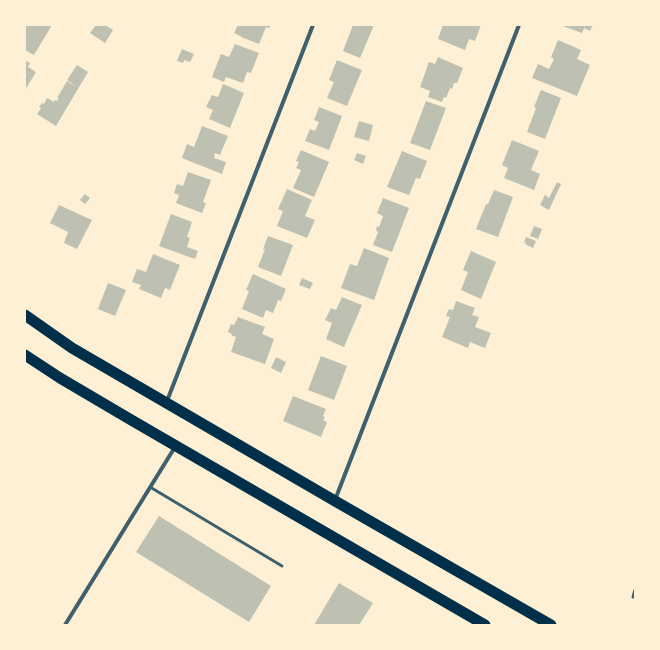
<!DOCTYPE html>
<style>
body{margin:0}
#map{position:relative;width:660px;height:650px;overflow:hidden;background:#fdf0d5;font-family:"Crimson Pro",serif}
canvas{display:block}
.frame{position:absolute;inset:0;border:26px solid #fdf0d5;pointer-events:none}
</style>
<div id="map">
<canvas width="660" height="650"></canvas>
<div class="frame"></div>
</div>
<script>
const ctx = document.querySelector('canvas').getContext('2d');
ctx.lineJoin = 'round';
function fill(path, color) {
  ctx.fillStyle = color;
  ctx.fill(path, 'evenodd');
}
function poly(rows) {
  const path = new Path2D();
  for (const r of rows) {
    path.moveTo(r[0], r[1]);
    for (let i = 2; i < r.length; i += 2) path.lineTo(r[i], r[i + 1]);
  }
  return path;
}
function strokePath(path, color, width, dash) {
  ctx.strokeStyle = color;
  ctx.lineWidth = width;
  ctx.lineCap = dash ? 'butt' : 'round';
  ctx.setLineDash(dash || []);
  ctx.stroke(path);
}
const building = poly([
 [25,25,52,25,34,55,25,50],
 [96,25,105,25,113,30,105,43,90,33],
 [238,25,271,25,269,28,266,27,259,44,241,37,242,37,234,33],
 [353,25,374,25,360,58,343,51],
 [443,25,481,25,475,41,469,39,465,50,438,39],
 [560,25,593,25,590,31,584,28,582,33],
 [558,40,581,50,577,59,590,65,577,96,532,78,538,64,549,69,554,59,551,57],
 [235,44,259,53,251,73,247,72,243,83,226,77,224,82,212,77,221,54,229,57],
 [182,49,194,54,190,62,184,60,183,63,177,61],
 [438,57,463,68,457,83,454,83,452,89,450,88,446,98,444,97,442,102,428,97,430,91,420,87,429,62,435,64],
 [25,60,30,63,28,67,36,72,25,90],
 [337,60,362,70,347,106,327,98,334,82,329,80],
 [77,65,88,72,56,126,37,114,41,108,39,107,42,103,44,104,47,98,54,102,55,100,57,101,59,98,57,98,67,81,77,87,67,80],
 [223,84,244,93,230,128,209,119,213,110,206,107,212,95,218,97],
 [541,90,561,98,545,139,527,132,536,108,534,107],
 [426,101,446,108,430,150,410,143],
 [319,107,342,116,329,150,305,141,310,129,315,131,319,122,314,120],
 [359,121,373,125,369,141,354,137],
 [202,126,228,136,220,155,215,153,214,158,226,162,222,174,182,158,187,144,194,147],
 [512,140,539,151,531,170,540,174,534,190,504,178,508,168,502,165],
 [301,150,329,162,314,197,293,188,301,170,296,168,299,162,296,161],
 [402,151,427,161,420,179,416,178,409,195,387,187],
 [357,153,366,156,363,164,354,160],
 [188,172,211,180,203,202,206,203,202,213,176,203,179,195,174,193,177,184,183,186],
 [557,182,561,184,549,210,540,205,545,195,549,198],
 [287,189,312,200,305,216,315,220,307,238,277,226,283,211,278,209],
 [494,190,513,197,498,237,476,229,486,204,488,204],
 [85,194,90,198,85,204,80,200],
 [383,198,409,208,392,252,373,245,378,232,376,230,377,226,379,227,383,216,377,213],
 [59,205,92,220,77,249,64,243,68,232,50,223],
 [171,214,192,222,187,237,190,238,187,247,198,251,195,259,159,246],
 [534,226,542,229,538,239,530,236],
 [268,236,293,245,281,276,258,267,265,249,263,249],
 [526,237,536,241,533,248,525,244,526,243,524,242],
 [364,248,389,258,374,300,341,288,350,264,357,266],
 [471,251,496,262,481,299,461,290,468,272,463,270],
 [153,254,180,265,170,290,165,288,161,298,139,289,141,285,132,282,137,269,146,272],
 [253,274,286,289,281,301,278,300,273,313,266,310,263,318,242,309,249,291,246,290],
 [302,278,313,283,310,289,299,285],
 [108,283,126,290,115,316,98,309],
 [342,297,362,305,344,347,326,339,332,323,325,320,331,308,336,310],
 [456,301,475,308,472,315,479,317,475,327,491,333,485,348,470,342,468,348,442,337,450,317,446,316,449,309,453,310],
 [238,317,265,327,262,334,274,339,265,364,231,352,236,337,231,335,232,334,228,332,231,324,234,325],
 [321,356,347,366,334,400,308,390],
 [276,357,286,362,281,373,271,368],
 [293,396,326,409,323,416,325,417,323,420,327,422,321,437,283,421],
 [159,516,271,586,249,622,136,552],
 [339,583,373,603,359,625,314,625]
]);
const service = poly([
 [150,487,282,566],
 [633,597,635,590]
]);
const minor = poly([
 [167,401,313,25],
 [335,500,519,25],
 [65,625,175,447]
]);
const trunk = poly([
 [25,315,72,348,335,501,551,625],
 [25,355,60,378,133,421,485,625]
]);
fill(building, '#bec0b2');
strokePath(service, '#3f606c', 3);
strokePath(minor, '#3f606c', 4);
strokePath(trunk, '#003049', 11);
</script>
